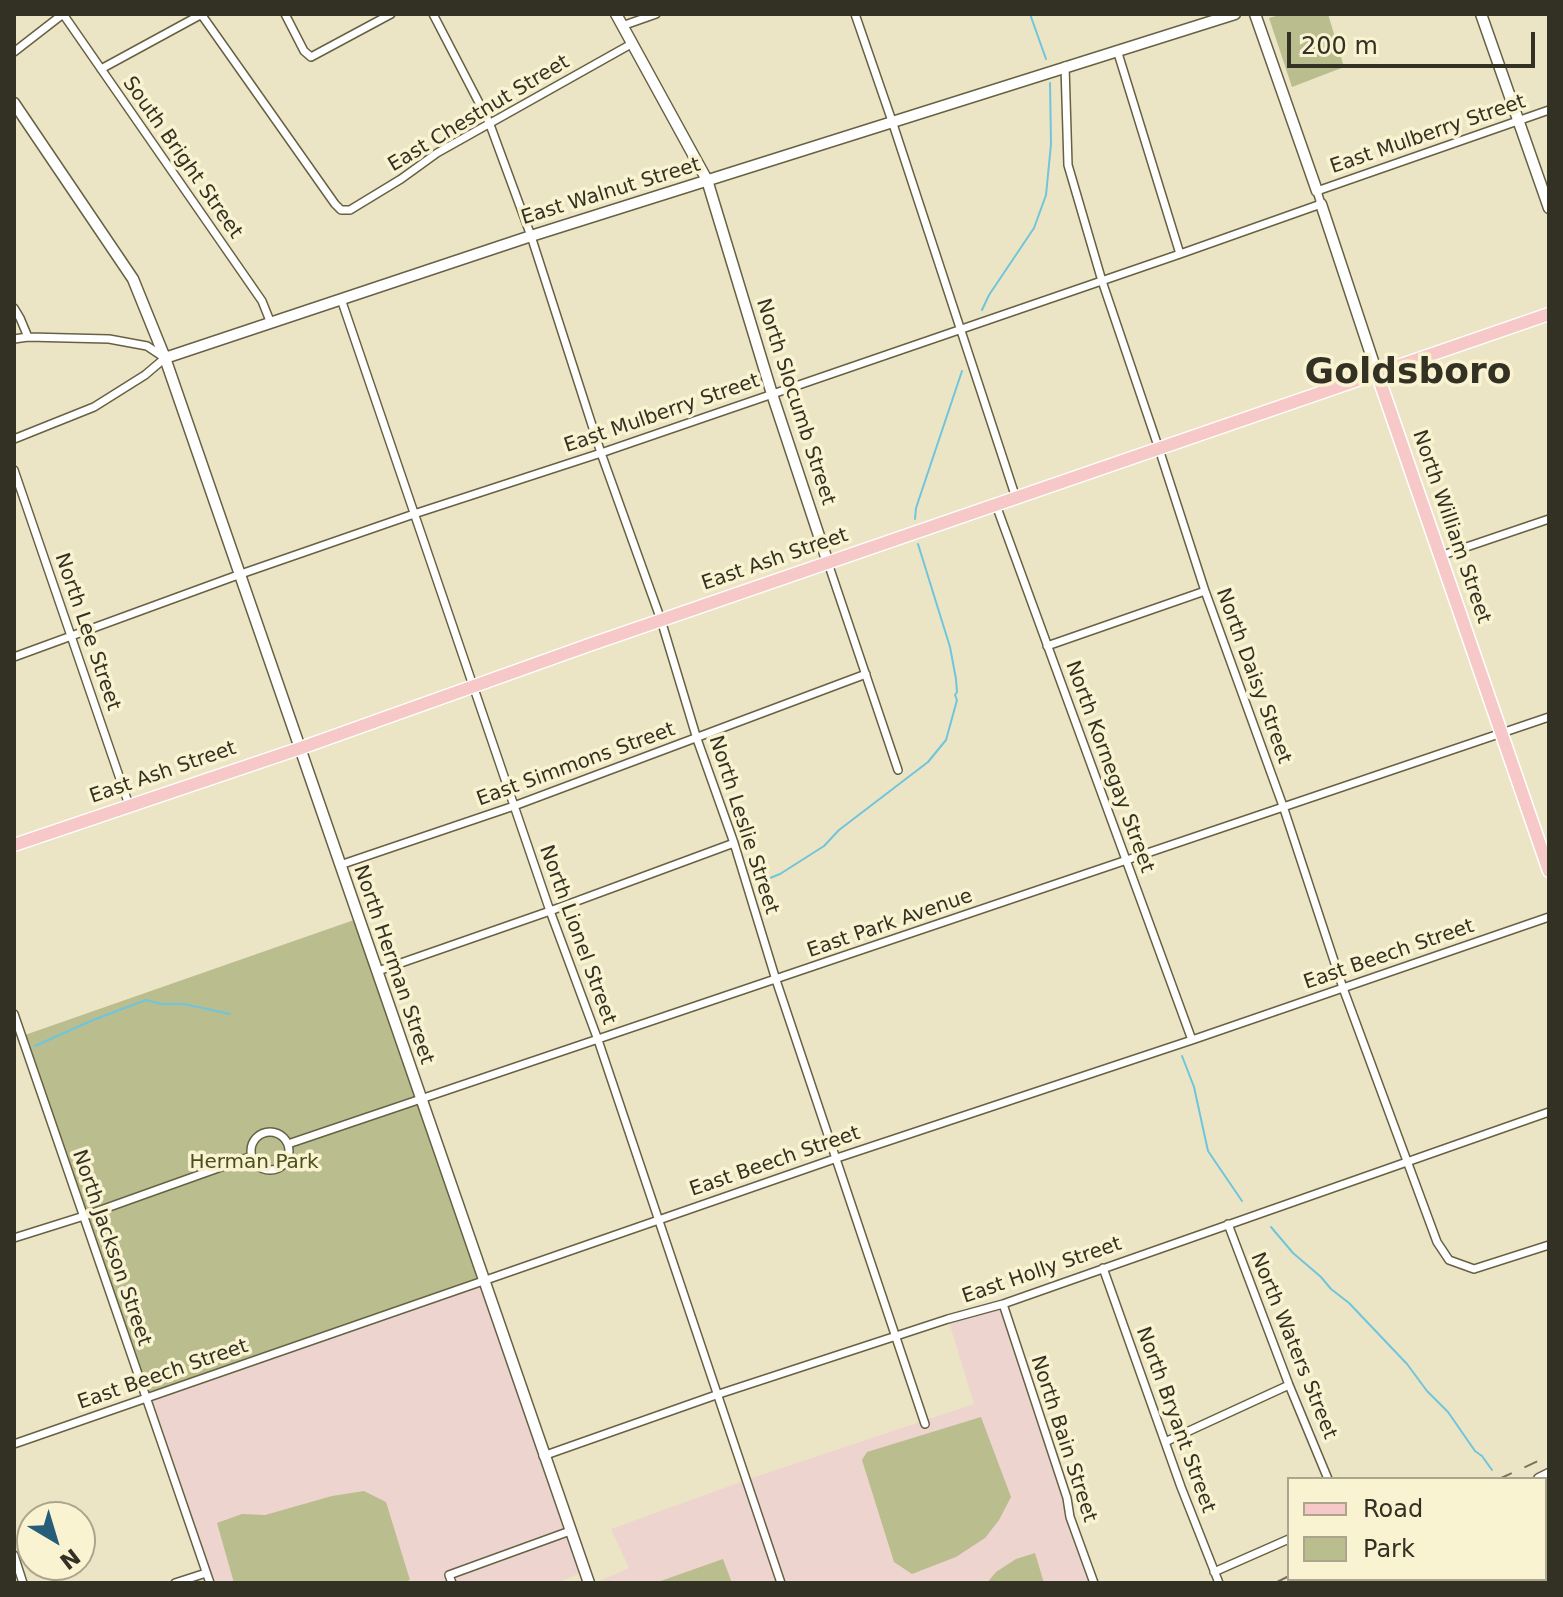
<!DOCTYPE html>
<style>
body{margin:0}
#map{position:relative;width:1563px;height:1597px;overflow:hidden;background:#ece5c5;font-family:"DejaVu Sans",sans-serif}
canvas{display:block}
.frame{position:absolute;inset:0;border:16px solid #333124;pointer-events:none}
.legend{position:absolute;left:1287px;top:1477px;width:260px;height:104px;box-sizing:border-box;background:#faf3d1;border:2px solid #aaa58c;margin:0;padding:10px 14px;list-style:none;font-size:24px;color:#333124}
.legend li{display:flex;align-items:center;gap:16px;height:40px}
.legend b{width:40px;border:2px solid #aaa58c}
.north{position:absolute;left:16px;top:1501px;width:80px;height:80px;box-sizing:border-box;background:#faf3d1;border:2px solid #aaa58c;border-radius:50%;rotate:142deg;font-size:22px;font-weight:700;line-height:32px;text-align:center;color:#333124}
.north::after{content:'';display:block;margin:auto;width:28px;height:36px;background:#265d78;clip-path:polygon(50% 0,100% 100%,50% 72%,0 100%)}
.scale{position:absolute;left:1287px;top:32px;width:248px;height:36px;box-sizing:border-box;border:4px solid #333124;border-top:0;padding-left:10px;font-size:24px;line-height:28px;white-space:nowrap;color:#333124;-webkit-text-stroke:6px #faf3d1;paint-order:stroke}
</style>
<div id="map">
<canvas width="1563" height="1597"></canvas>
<div class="frame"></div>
<ul class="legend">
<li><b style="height:10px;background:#f6c8c8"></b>Road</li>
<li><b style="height:22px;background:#babd8d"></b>Park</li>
</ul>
<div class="north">N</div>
<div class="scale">200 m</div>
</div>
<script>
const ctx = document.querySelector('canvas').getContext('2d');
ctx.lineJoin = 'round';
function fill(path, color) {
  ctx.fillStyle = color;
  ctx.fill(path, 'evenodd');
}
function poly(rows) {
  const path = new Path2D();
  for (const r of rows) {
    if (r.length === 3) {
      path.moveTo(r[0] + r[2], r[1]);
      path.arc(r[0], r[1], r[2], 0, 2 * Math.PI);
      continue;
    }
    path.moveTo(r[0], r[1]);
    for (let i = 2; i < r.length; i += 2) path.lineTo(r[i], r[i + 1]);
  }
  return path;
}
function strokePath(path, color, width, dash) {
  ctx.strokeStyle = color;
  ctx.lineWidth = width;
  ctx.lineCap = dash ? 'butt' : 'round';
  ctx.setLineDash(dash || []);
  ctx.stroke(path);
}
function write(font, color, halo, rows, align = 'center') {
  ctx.font = font + ' "DejaVu Sans",sans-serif';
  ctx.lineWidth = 7;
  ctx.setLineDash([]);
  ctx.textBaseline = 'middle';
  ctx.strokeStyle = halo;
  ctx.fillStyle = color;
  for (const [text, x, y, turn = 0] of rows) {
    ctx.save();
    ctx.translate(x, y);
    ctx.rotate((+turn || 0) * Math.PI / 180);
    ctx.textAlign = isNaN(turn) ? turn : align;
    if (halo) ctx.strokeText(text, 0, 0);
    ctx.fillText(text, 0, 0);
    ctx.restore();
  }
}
const education = poly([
 [484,1280,584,1571,558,1583,210,1583,146,1398],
 [1003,1304,1068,1506,1096,1583,595,1583,629,1568,611,1529,746,1480,974,1404,948,1319]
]);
const green = poly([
 [1283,14,1328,14,1344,67,1292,87,1269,18],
 [354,920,484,1280,146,1398,22,1036],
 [981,1417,1011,1497,999,1520,985,1538,956,1557,912,1574,894,1562,862,1460,867,1452],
 [364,1491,386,1502,410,1580,400,1583,234,1583,217,1523,242,1514,265,1515,332,1496],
 [1035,1553,1044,1583,987,1583,996,1572,1016,1559],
 [723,1559,732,1583,655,1583]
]);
const stream = poly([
 [1030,14,1046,59],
 [982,310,989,295,1034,228,1046,195,1051,144,1050,83],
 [915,519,916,508,962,371],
 [765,880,780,874,824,846,839,830,928,762,946,740,957,700,955,695,957,692,956,679,950,647,918,544],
 [35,1046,93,1020,146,1000,161,1004,184,1004,230,1014],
 [1182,1056,1194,1087,1208,1151,1242,1201],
 [1271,1227,1293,1253,1321,1277,1331,1289,1349,1303,1407,1364,1427,1391,1448,1412,1475,1451,1482,1456,1492,1470],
 [1532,1579,1533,1583]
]);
const street = poly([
 [63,14,262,301,270,321],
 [201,14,335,204,341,210,350,210,401,179,437,153,633,43],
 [285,14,304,51,311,57,391,14],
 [433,14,489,122,531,236,601,453,661,620,697,739,734,843,776,980,925,1424],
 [855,14,892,121,1016,498],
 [622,26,656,14],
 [1117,50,1180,254],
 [14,52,63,14],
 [1065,66,1068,165,1102,281,1159,449,1205,591,1283,806,1343,988,1437,1242,1449,1260,1474,1269,1549,1245],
 [101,69,202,14],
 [341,299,550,911,598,1040,781,1583],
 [14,308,20,318,28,337],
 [14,339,28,337,109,339,147,346,165,358,145,375,94,407,14,439],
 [14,470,129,805],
 [996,505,1192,1040],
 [1440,556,1549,519],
 [828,563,898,770],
 [1047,646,1205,591],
 [14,657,238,575,414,514,601,453,1180,254,1321,204,1317,191,1549,110],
 [340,865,514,806,866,674],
 [378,971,550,911,734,843],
 [14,1014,210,1583],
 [270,1151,19],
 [288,1144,1549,717],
 [1228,1224,1289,1385,1328,1479],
 [14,1238,84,1216,252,1156],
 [1103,1268,1181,1487,1219,1583],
 [1003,1304,1067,1498,1070,1517,1094,1583],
 [1165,1442,1289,1385],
 [14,1444,837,1158,1192,1040,1549,917],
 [543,1456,716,1395,948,1319,1003,1304,1549,1112],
 [14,1555,23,1583],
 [1214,1572,1289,1539],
 [175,1583,206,1573],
 [452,1583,449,1575,570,1531]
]);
const secondary = poly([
 [616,14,707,180,772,394,828,563],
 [1255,14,1317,191],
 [1481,14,1549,208],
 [14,103,133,279,165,358,589,1583],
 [1321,204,1377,373],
 [165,358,531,236,1235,14],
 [1539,1479,1549,1474],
 [1317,1583,1325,1579]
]);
const primary = poly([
 [1377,373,1549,871],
 [14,845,298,749,589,645,1549,314]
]);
const rail = poly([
 [1499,1479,1549,1456],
 [1275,1583,1289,1576]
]);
const streetNames = [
 ["East Chestnut Street",479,114,-31],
 ["East Mulberry Street",1428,135,-19],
 ["South Bright Street",182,158,55],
 ["East Walnut Street",611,192,-17],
 ["North Slocumb Street",795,402,72],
 ["East Mulberry Street",662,414,-19],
 ["North William Street",1451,527,71],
 ["East Ash Street",775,560,-19],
 ["North Lee Street",87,632,71],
 ["North Daisy Street",1253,676,70],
 ["East Simmons Street",576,765,-20],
 ["North Kornegay Street",1109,767,70],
 ["East Ash Street",163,773,-19],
 ["North Leslie Street",743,825,72],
 ["East Park Avenue",890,924,-19],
 ["North Lionel Street",577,935,70],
 ["East Beech Street",1389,955,-19],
 ["North Herman Street",393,965,71],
 ["East Beech Street",775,1162,-19],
 ["North Jackson Street",111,1248,71],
 ["East Holly Street",1042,1271,-19],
 ["North Waters Street",1293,1346,68],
 ["East Beech Street",163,1375,-19],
 ["North Bryant Street",1175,1420,70],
 ["North Bain Street",1063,1439,72]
];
const parkNames = [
 ["Herman Park",254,1163]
];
const townNames = [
 ["Goldsboro",1408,374]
];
fill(education, '#eed4ce');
fill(green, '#babd8d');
strokePath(stream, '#6fc5dc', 2);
strokePath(street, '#676144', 10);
strokePath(secondary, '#676144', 13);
strokePath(primary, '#fff', 15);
strokePath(street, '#fff', 7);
strokePath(secondary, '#fff', 10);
strokePath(primary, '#f6c8c8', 12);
strokePath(rail, '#76725e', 2, [14, 14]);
write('20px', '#333124', '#faf3d1', streetNames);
write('20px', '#4b4d1a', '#faf3d1', parkNames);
write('bold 36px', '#333124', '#faf3d1', townNames);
</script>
